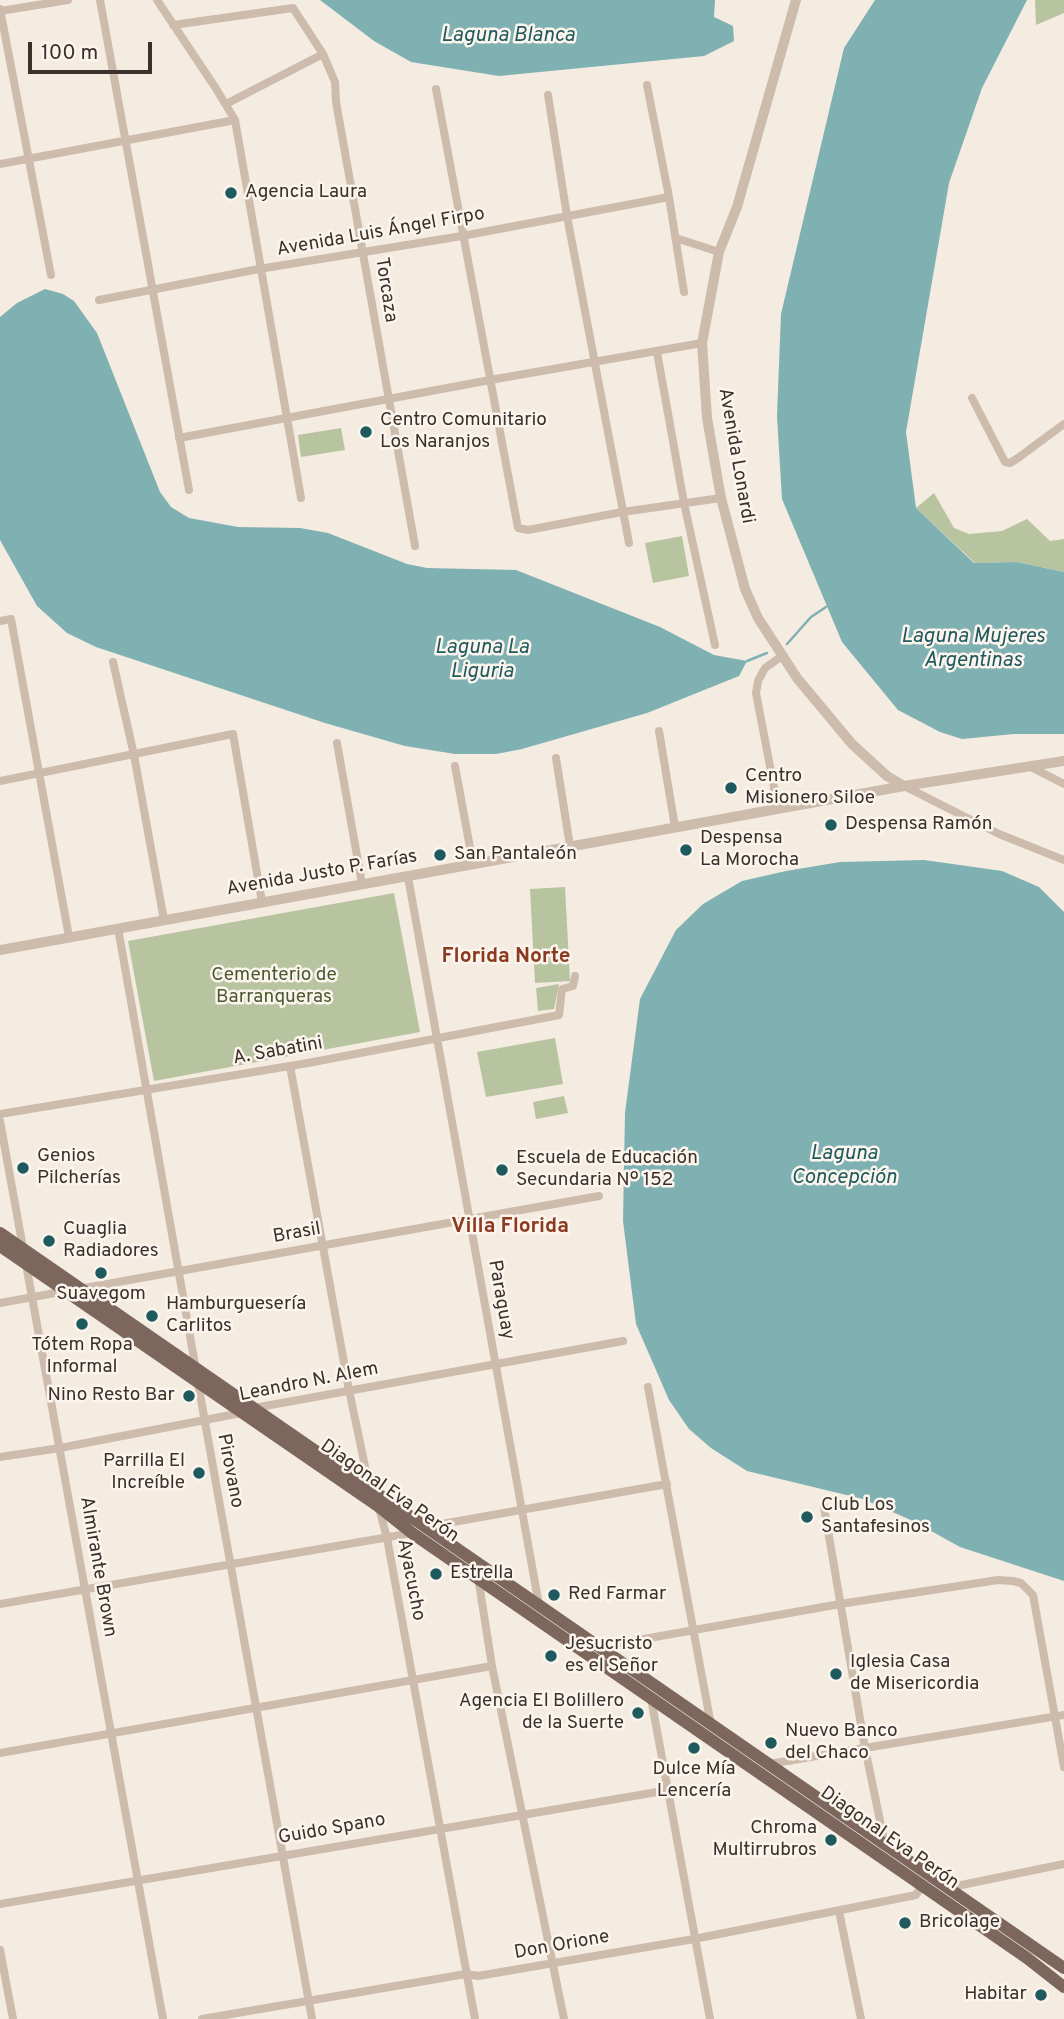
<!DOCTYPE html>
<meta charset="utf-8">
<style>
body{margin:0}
#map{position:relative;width:1064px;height:2019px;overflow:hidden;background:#f4ebe1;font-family:Overpass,sans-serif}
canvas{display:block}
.scale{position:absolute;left:28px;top:42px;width:124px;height:32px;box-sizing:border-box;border:4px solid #3b302b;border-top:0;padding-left:9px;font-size:21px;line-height:24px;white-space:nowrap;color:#3b302b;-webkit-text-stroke:5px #fbf5ee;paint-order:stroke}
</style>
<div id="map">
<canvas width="1064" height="2019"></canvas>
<div class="scale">100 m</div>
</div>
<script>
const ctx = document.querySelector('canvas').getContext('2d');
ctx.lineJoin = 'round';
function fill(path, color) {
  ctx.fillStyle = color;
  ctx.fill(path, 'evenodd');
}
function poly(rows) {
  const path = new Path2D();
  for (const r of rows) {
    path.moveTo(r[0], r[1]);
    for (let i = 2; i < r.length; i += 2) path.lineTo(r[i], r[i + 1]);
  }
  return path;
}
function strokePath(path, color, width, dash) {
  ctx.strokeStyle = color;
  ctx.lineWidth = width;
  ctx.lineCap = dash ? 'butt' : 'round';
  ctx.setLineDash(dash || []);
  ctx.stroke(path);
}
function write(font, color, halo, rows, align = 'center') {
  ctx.font = font + ' Overpass,sans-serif';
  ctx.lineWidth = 5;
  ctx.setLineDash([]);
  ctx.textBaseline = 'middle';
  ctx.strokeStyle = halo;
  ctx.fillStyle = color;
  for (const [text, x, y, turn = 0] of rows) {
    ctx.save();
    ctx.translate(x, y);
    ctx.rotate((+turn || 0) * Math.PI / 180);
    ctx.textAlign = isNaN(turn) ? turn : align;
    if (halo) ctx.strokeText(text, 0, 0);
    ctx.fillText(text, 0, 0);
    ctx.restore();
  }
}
const green = poly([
 [1035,0,1064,0,1064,13,1036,25],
 [341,428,345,450,301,457,298,435],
 [934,493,954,528,969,534,1002,531,1027,519,1050,541,1064,539,1064,572,1017,562,975,563,916,508],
 [682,536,689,576,653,583,645,543],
 [565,887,570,981,535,983,530,889],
 [394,893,420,1032,154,1081,128,941],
 [559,984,554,1009,538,1011,536,988],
 [555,1038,563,1084,486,1097,477,1052],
 [564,1096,568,1113,536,1119,533,1102]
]);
const water = poly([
 [320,0,715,0,714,17,733,26,734,41,704,56,499,76,411,62,374,41],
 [875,0,1027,0,982,88,949,183,906,432,916,508,974,563,1017,562,1064,572,1064,734,1014,734,962,739,940,732,898,710,842,642,782,499,777,416,781,314,844,48],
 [45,289,63,294,74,301,97,333,160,492,171,507,189,518,238,527,300,528,328,533,407,564,427,568,516,570,660,627,714,655,747,661,739,676,647,713,522,749,496,754,455,754,405,746,325,723,96,647,67,633,37,606,0,540,0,317,17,303],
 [924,860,1002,871,1039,887,1064,912,1064,1581,960,1547,913,1521,863,1499,747,1471,711,1448,689,1429,669,1400,636,1324,623,1221,625,1113,640,999,676,930,703,904,742,881,786,871,840,862]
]);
const stream = poly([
 [787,644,811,617,826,607],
 [747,661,767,653]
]);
const minor = poly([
 [100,0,189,490],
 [157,0,215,87,235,120,301,498],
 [0,9,51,275],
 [0,11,68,0],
 [173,25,293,8,323,54,335,82,336,102,415,546],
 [647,85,669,197,684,292],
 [436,89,518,528,528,530,622,512,721,498],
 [548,95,567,216,629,543],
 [226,104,323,54],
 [0,164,235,120],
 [676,238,719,252],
 [99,300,259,269,462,236,669,197],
 [657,352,684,503,715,645],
 [972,398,1005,462,1010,463,1018,458,1064,424],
 [179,438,490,380,702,343],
 [0,621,11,619,69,937],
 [113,662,134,755,164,920],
 [659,731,675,827],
 [337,743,362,884],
 [556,758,570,846],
 [455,766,473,864],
 [1029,766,1064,784],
 [0,781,233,734,262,902],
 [904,786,999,834,1064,860],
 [778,808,756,693,758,681,765,668,782,656],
 [408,877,539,1605],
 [118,928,196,1370],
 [290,1066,349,1390,370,1490],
 [0,1114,308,1063,559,1015,562,989,573,986,575,976],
 [0,1121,23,1248],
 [26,1264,163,2019],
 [79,1289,599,1196],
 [0,1303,66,1291],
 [198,1383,312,2019],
 [648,1387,711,1725],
 [0,1457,60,1448,241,1413,254,1408,623,1341],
 [824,1507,865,1748,885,1845],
 [379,1508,387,1538,475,2019],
 [425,1527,667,1484],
 [478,1577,492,1666,564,2019],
 [0,1604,412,1533],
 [599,1647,840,1604,998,1580,1013,1581,1021,1583,1033,1595,1064,1767],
 [651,1698,710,2019],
 [0,1753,492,1666],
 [769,1764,1064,1715],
 [947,1888,1064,1864],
 [0,1904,669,1790],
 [839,1911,861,2019],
 [0,1950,13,2019],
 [202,2019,466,1974,478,1976,694,1939,916,1895,922,1885]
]);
const tertiary = poly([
 [796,0,737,207,719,252,702,343,707,418,721,498,745,589,758,618,797,678,852,744,887,776,904,786],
 [0,950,904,786,1064,761]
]);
const primary = poly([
 [0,1233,1064,1968],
 [0,1246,378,1506,412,1533,1027,1958,1064,1987]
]);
const markers = [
 [231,193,7,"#1f5a5e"],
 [366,432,7,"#1f5a5e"],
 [731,788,7,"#1f5a5e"],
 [831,825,7,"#1f5a5e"],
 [686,850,7,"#1f5a5e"],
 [440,855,7,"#1f5a5e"],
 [23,1168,7,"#1f5a5e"],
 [502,1170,7,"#1f5a5e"],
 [49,1241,7,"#1f5a5e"],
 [101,1273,7,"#1f5a5e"],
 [152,1316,7,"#1f5a5e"],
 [82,1324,7,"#1f5a5e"],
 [189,1396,7,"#1f5a5e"],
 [199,1473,7,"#1f5a5e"],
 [807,1517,7,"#1f5a5e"],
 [436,1574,7,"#1f5a5e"],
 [554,1595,7,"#1f5a5e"],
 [551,1656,7,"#1f5a5e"],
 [836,1674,7,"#1f5a5e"],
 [638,1713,7,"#1f5a5e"],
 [771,1743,7,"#1f5a5e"],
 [694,1748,7,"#1f5a5e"],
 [831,1840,7,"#1f5a5e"],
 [905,1923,7,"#1f5a5e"],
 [1041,1995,7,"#1f5a5e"]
];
const poiNames = [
 ["Agencia Laura",245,193],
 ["Centro Comunitario",380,421],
 ["Los Naranjos",380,443],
 ["Centro",745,777],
 ["Misionero Siloe",745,799],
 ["Despensa Ramón",845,825],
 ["Despensa",700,839],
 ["La Morocha",700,861],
 ["San Pantaleón",454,855],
 ["Genios",37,1157],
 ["Pilcherías",37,1179],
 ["Escuela de Educación",516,1159],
 ["Secundaria Nº 152",516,1181],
 ["Cuaglia",63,1230],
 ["Radiadores",63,1252],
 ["Suavegom",101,1295,"center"],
 ["Hamburguesería",166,1305],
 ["Carlitos",166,1327],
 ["Tótem Ropa",82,1346,"center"],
 ["Informal",82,1368,"center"],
 ["Nino Resto Bar",175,1396,"right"],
 ["Parrilla El",185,1462,"right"],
 ["Increíble",185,1484,"right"],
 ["Club Los",821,1506],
 ["Santafesinos",821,1528],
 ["Estrella",450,1574],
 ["Red Farmar",568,1595],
 ["Jesucristo",565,1645],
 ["es el Señor",565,1667],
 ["Iglesia Casa",850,1663],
 ["de Misericordia",850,1685],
 ["Agencia El Bolillero",624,1702,"right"],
 ["de la Suerte",624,1724,"right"],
 ["Nuevo Banco",785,1732],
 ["del Chaco",785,1754],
 ["Dulce Mía",694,1770,"center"],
 ["Lencería",694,1792,"center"],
 ["Chroma",817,1829,"right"],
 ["Multirrubros",817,1851,"right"],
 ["Bricolage",919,1923],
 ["Habitar",1027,1995,"right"]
];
const streetNames = [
 ["Avenida Luis Ángel Firpo",381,233,-10],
 ["Torcaza",385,290,81],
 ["Avenida Lonardi",735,456,80],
 ["Avenida Justo P. Farías",322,874,-10],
 ["A. Sabatini",278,1052,-10],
 ["Brasil",297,1234,-10],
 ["Paraguay",500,1300,80],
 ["Leandro N. Alem",309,1383,-11],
 ["Pirovano",229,1471,79],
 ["Diagonal Eva Perón",389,1492,35],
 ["Almirante Brown",97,1567,80],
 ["Ayacucho",410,1580,79],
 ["Guido Spano",332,1830,-10],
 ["Diagonal Eva Perón",889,1839,35],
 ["Don Orione",562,1946,-10]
];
const parkNames = [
 ["Cementerio de",274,976],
 ["Barranqueras",274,998]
];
const waterNames = [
 ["Laguna Blanca",508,37],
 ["Laguna Mujeres",973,638],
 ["Argentinas",973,662],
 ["Laguna La",482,649],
 ["Liguria",482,673],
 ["Laguna",844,1155],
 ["Concepción",844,1179]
];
const neighbourhoodNames = [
 ["Florida Norte",506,958],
 ["Villa Florida",510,1228]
];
fill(green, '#b8c4a0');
fill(water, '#7fb0b2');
strokePath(stream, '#7fb0b2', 2.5);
strokePath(minor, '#cdbbac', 8);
strokePath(tertiary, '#cdbbac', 10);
strokePath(primary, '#7d675c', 12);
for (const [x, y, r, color] of markers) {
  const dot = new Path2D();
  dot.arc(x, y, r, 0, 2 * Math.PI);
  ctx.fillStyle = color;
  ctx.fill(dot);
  strokePath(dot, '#fbf5ee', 2.5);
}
write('19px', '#3b302b', '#fbf5ee', poiNames, 'left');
write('19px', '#3b302b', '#fbf5ee', streetNames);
write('19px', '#4a5a2e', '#fbf5ee', parkNames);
write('italic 21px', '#1f5a5e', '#fbf5ee', waterNames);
write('bold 21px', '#8c3b22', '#fbf5ee', neighbourhoodNames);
</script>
